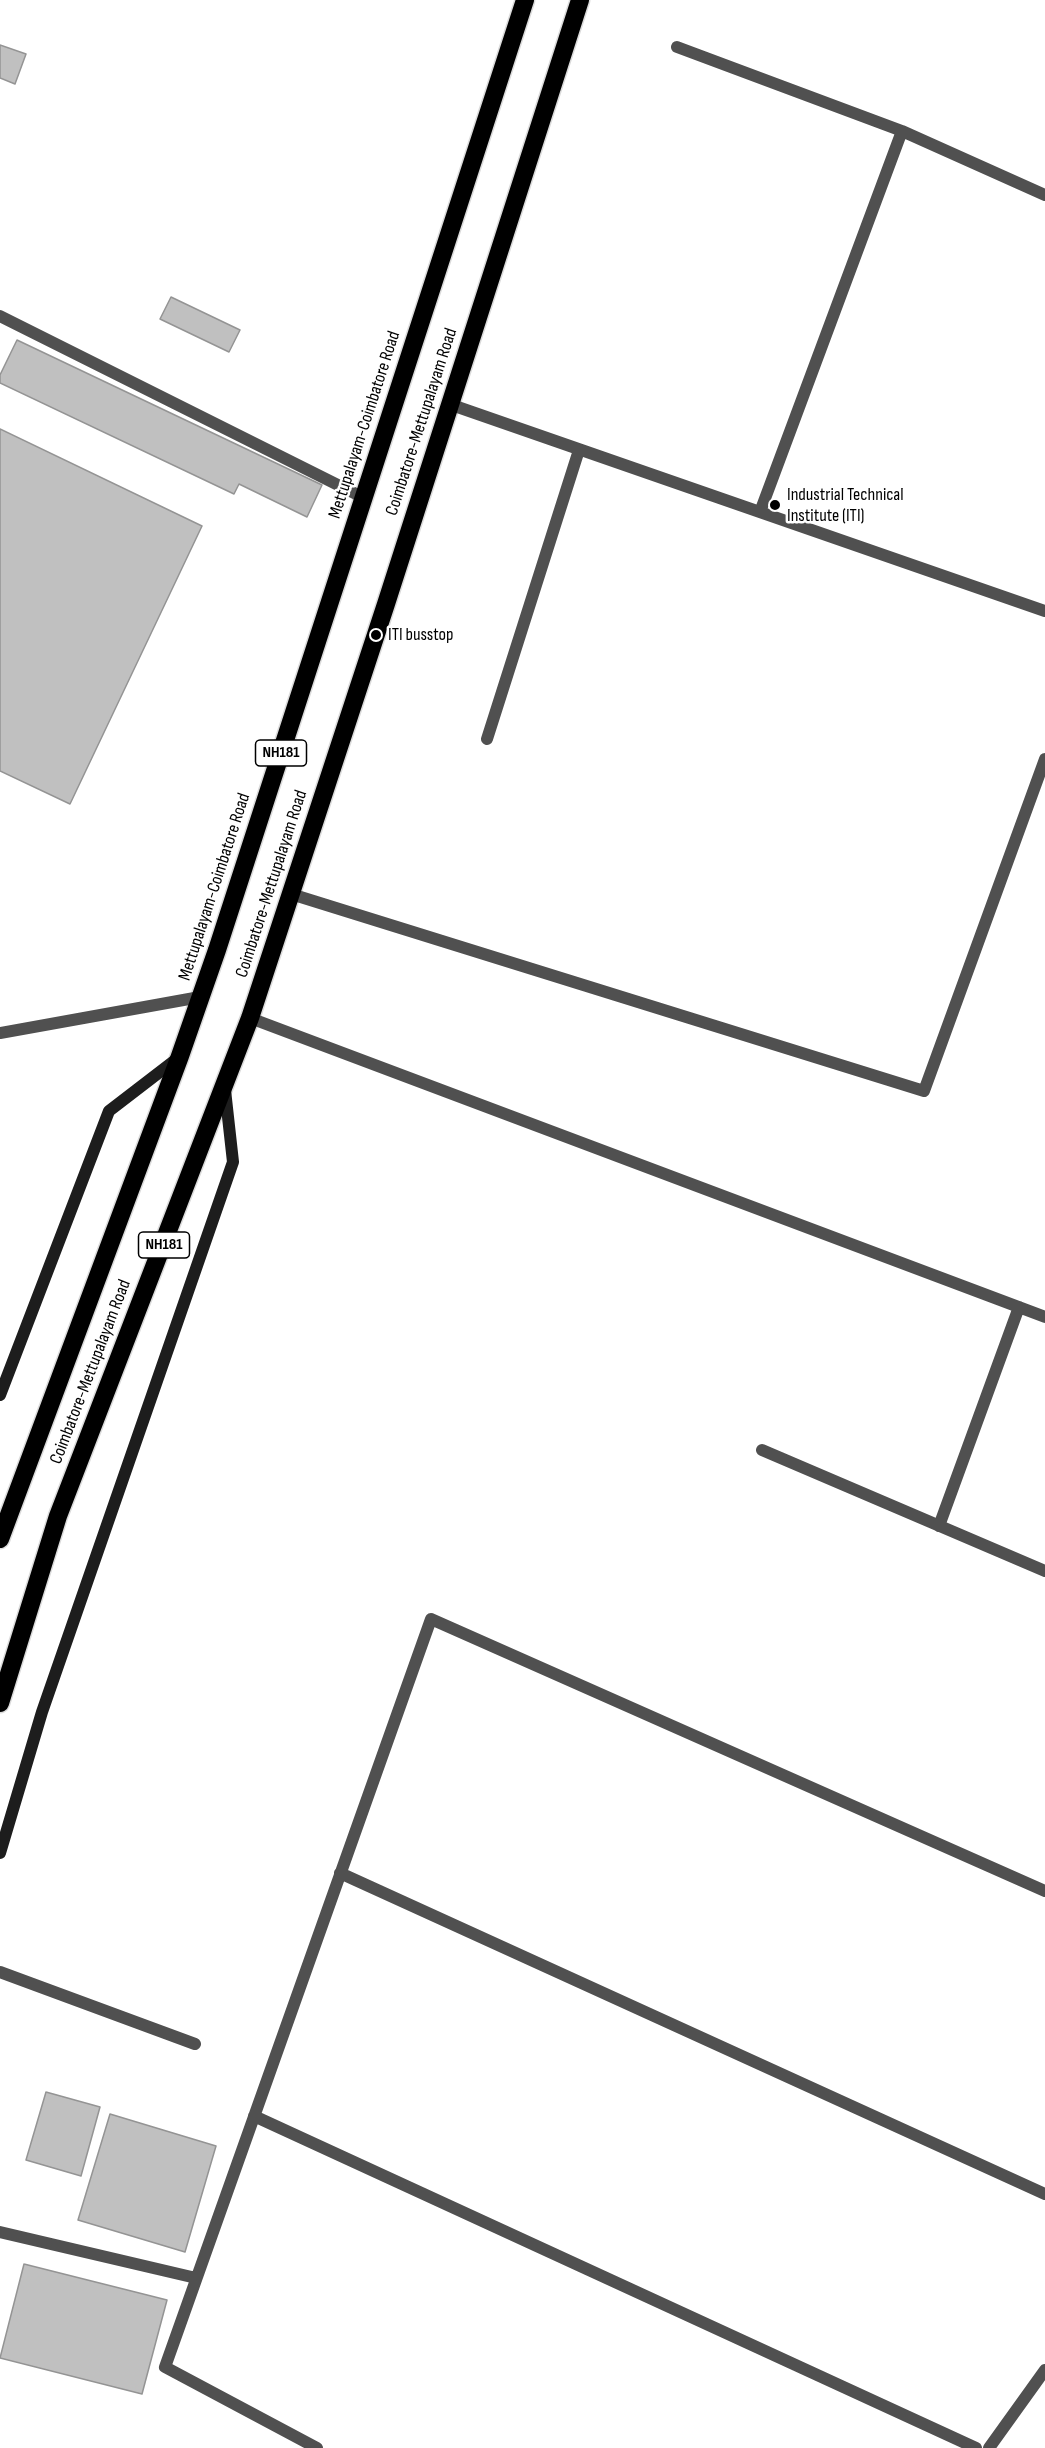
<!DOCTYPE html>
<style>
body{margin:0}
canvas{display:block;background:#fff}
</style>
<canvas width="1045" height="2448"></canvas>
<script>
const ctx = document.querySelector('canvas').getContext('2d');
ctx.lineJoin = 'round';
function fill(path, color) {
  ctx.fillStyle = color;
  ctx.fill(path, 'evenodd');
}
function poly(rows) {
  const path = new Path2D();
  for (const r of rows) {
    path.moveTo(r[0], r[1]);
    for (let i = 2; i < r.length; i += 2) path.lineTo(r[i], r[i + 1]);
  }
  return path;
}
function strokePath(path, color, width, dash) {
  ctx.strokeStyle = color;
  ctx.lineWidth = width;
  ctx.lineCap = dash ? 'butt' : 'round';
  ctx.setLineDash(dash || []);
  ctx.stroke(path);
}
function write(font, color, halo, rows, align = 'center') {
  ctx.font = font + ' "Sofia Sans Condensed",sans-serif';
  ctx.lineWidth = 5;
  ctx.setLineDash([]);
  ctx.textBaseline = 'middle';
  ctx.strokeStyle = halo;
  ctx.fillStyle = color;
  for (const [text, x, y, turn = 0] of rows) {
    ctx.save();
    ctx.translate(x, y);
    ctx.rotate((+turn || 0) * Math.PI / 180);
    ctx.textAlign = isNaN(turn) ? turn : align;
    if (halo) ctx.strokeText(text, 0, 0);
    ctx.fillText(text, 0, 0);
    ctx.restore();
  }
}
const building = poly([
 [0,45,26,54,15,84,0,78,0,45],
 [171,297,240,330,229,352,160,319,171,297],
 [17,340,322,485,307,517,239,484,234,494,0,383,0,375,17,340],
 [0,429,202,526,70,804,0,771,0,429],
 [46,2092,100,2107,81,2176,26,2160,46,2092],
 [110,2114,216,2146,185,2252,78,2220,110,2114],
 [24,2264,167,2300,142,2394,0,2358,24,2264]
]);
const lane = poly([
 [0,1972,195,2044]
]);
const street = poly([
 [677,47,902,131,1045,195],
 [0,316,364,498],
 [449,404,1045,611],
 [760,512,902,131],
 [487,739,579,450],
 [291,894,924,1091,1045,759],
 [250,1018,1045,1317],
 [0,1033,200,997],
 [762,1450,1045,1571],
 [939,1526,1019,1307],
 [340,1873,1045,2194],
 [254,2116,976,2448],
 [0,2232,196,2278],
 [317,2448,165,2367,431,1619,1045,1891],
 [989,2448,1045,2370]
]);
const secondary = poly([
 [0,1395,109,1111,178,1058],
 [0,1853,42,1712,233,1162,225,1090]
]);
const highway = poly([
 [0,1539,180,1056,217,950,525,0],
 [0,1703,58,1516,250,1018,386,604,580,0]
]);
const markers = [
 [775,505,6,"#000"],
 [376,635,6,"#000"]
];
const shields = [
 [281,753,51],
 [164,1245,51]
];
const shieldNames = [
 ["NH181",281,753],
 ["NH181",164,1245]
];
const streetNames = [
 ["Coimbatore-Mettupalayam Road",422,422,-72],
 ["Mettupalayam-Coimbatore Road",365,425,-72],
 ["Coimbatore-Mettupalayam Road",272,884,-72],
 ["Mettupalayam-Coimbatore Road",215,887,-72],
 ["Coimbatore-Mettupalayam Road",91,1372,-69]
];
const poiNames = [
 ["Industrial Technical",787,495],
 ["Institute (ITI)",787,516],
 ["ITI busstop",388,635]
];
fill(building, '#c0c0c0');
strokePath(building, '#949494', 1.5);
strokePath(highway, '#dbdbdb', 21);
strokePath(lane, '#505050', 12);
strokePath(street, '#505050', 12);
strokePath(secondary, '#1d1d1d', 12);
strokePath(highway, '#000', 18);
for (const [x, y, r, color] of markers) {
  const dot = new Path2D();
  dot.arc(x, y, r, 0, 2 * Math.PI);
  ctx.fillStyle = color;
  ctx.fill(dot);
  strokePath(dot, '#fff', 2);
}
for (const [x, y, w] of shields) {
  const box = new Path2D();
  box.roundRect(x - w / 2, y - 13, w, 26, 4.5);
  ctx.fillStyle = '#fff';
  ctx.fill(box);
  strokePath(box, '#000', 1.5);
}
write('bold 16px', '#000', null, shieldNames);
write('18px', '#000', '#fff', streetNames);
write('18px', '#000', '#fff', poiNames, 'left');
</script>
